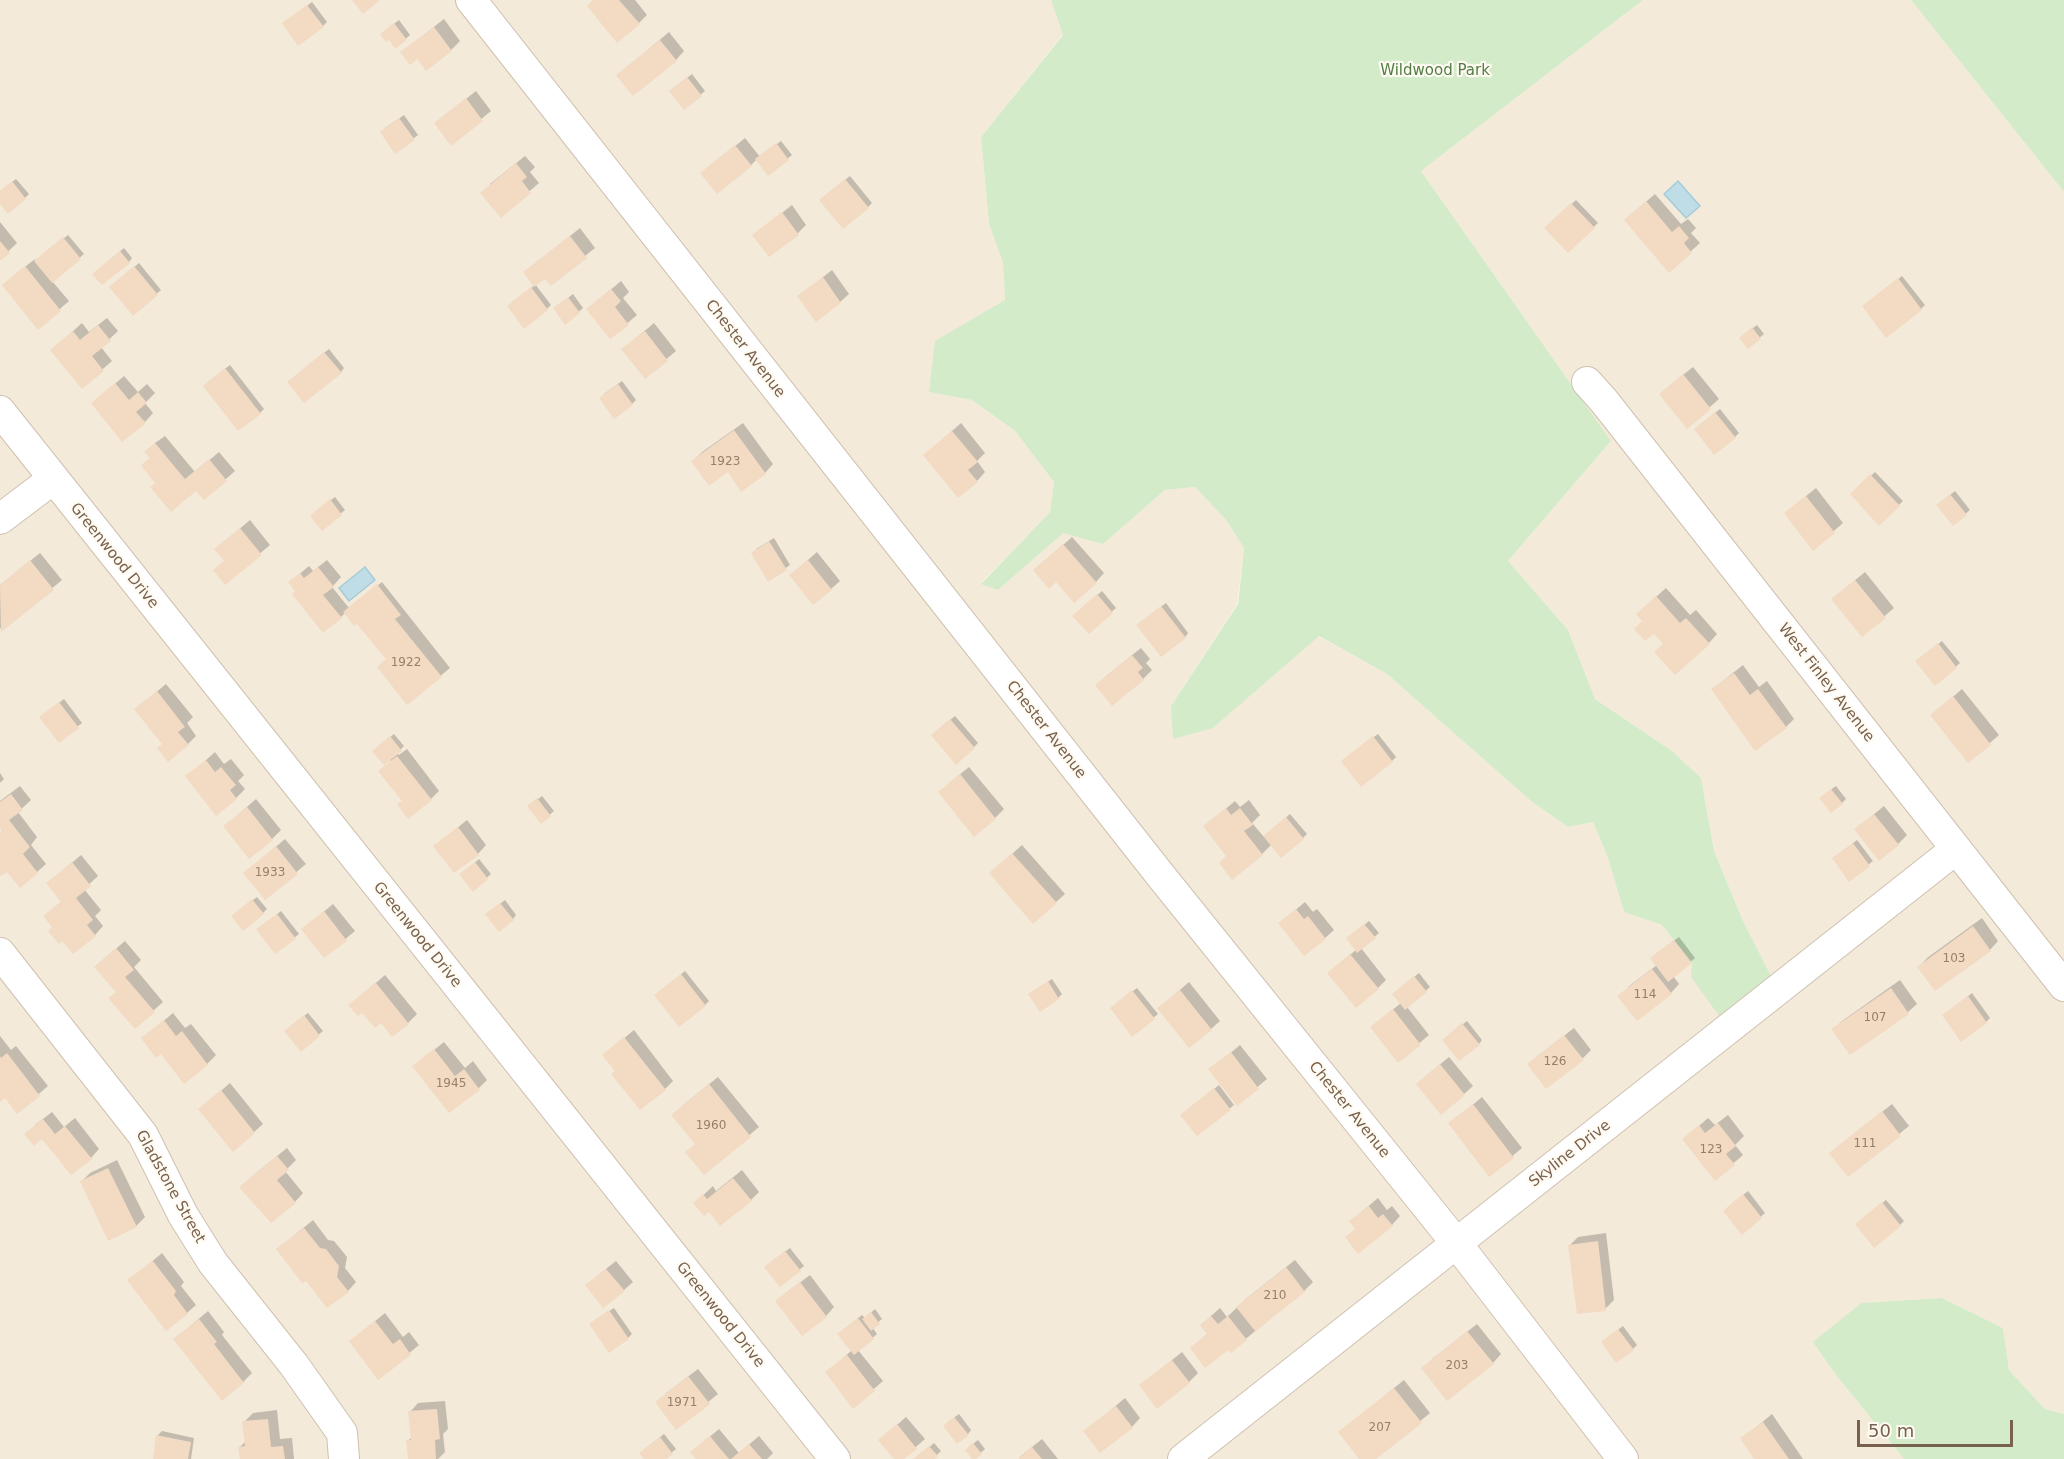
<!DOCTYPE html>
<style>
body{margin:0}
#map{position:relative;width:2064px;height:1459px;overflow:hidden;background:#fcf7eb;font-family:"DejaVu Sans",sans-serif}
canvas{display:block}
.scale{position:absolute;left:1857px;top:1420px;width:156px;height:27px;box-sizing:border-box;border:3px solid #78614e;border-top:0;padding-left:8px;font-size:18px;line-height:21px;white-space:nowrap;color:#78614e;-webkit-text-stroke:4px #fffbf2;paint-order:stroke}
</style>
<div id="map">
<canvas width="2064" height="1459"></canvas>
<div class="scale">50 m</div>
</div>
<script>
const ctx = document.querySelector('canvas').getContext('2d');
ctx.lineJoin = 'round';
function fill(path, color) {
  ctx.fillStyle = color;
  ctx.fill(path, 'evenodd');
}
function poly(rows) {
  const path = new Path2D();
  for (const r of rows) {
    path.moveTo(r[0], r[1]);
    for (let i = 2; i < r.length; i += 2) path.lineTo(r[i], r[i + 1]);
  }
  return path;
}
function strokePath(path, color, width, dash) {
  ctx.strokeStyle = color;
  ctx.lineWidth = width;
  ctx.lineCap = dash ? 'butt' : 'round';
  ctx.setLineDash(dash || []);
  ctx.stroke(path);
}
function write(font, color, halo, rows, align = 'center') {
  ctx.font = font + ' "DejaVu Sans",sans-serif';
  ctx.lineWidth = 4.5;
  ctx.setLineDash([]);
  ctx.textBaseline = 'middle';
  ctx.strokeStyle = halo;
  ctx.fillStyle = color;
  for (const [text, x, y, turn = 0] of rows) {
    ctx.save();
    ctx.translate(x, y);
    ctx.rotate((+turn || 0) * Math.PI / 180);
    ctx.textAlign = isNaN(turn) ? turn : align;
    if (halo) ctx.strokeText(text, 0, 0);
    ctx.fillText(text, 0, 0);
    ctx.restore();
  }
}
const residential = poly([
 [0,0,1051,0,1063,34,981,137,989,224,1003,263,1005,300,929,392,972,400,1015,431,1054,482,1050,512,981,583,998,590,1063,532,1103,544,1165,490,1195,487,1226,520,1244,548,1237,604,1171,706,1213,728,1318,636,1387,674,1531,801,1568,827,1593,822,1608,858,1624,912,1662,925,1692,963,1774,982,1743,921,1714,851,1701,778,1672,751,1595,699,1568,630,1508,561,1611,441,1421,171,1643,0,1911,0,2064,192,2064,1414,2045,1409,2009,1370,2003,1328,1942,1298,1861,1303,1814,1342,1836,1375,1904,1459,0,1459]
]);
const green = poly([
 [1051,0,1643,0,1421,171,1611,441,1508,561,1568,630,1595,699,1672,751,1701,778,1714,851,1743,921,1774,982,1725,1024,1691,977,1692,963,1662,925,1624,912,1608,858,1593,822,1568,827,1531,801,1387,674,1319,636,1213,728,1173,739,1171,706,1238,604,1244,548,1226,520,1195,487,1165,490,1103,544,1063,533,998,590,981,584,1050,512,1054,482,1015,431,972,400,929,392,935,341,1005,300,1003,263,989,224,981,137,1063,35],
 [1911,0,2064,0,2064,192],
 [1942,1298,2003,1328,2009,1370,2045,1409,2064,1414,2064,1459,1904,1459,1836,1375,1813,1342,1861,1303]
]);
const water = poly([
 [1678,181,1700,206,1686,218,1664,194,1678,181],
 [365,567,375,580,349,601,339,588,365,567]
]);
const shadow = poly([
 [594,0,635,0,647,15,639,23],
 [312,2,327,22,323,26,288,20],
 [444,19,460,41,451,50,417,57,402,52],
 [399,20,410,35,396,47,386,30],
 [669,32,684,51,676,60,618,75],
 [692,74,705,91,684,108,674,88],
 [476,91,491,111,451,144,436,123],
 [404,115,418,135,396,152,385,128],
 [745,138,760,157,781,141,792,155,768,174,757,159,751,165,702,173],
 [525,156,535,167,530,172,539,183,501,216,490,184],
 [850,176,872,203,868,207,825,196],
 [16,179,29,194,25,198,0,201,0,192],
 [1655,194,1681,224,1688,219,1696,228,1691,233,1700,243,1669,271,1634,212],
 [1576,200,1598,223,1568,251,1546,228],
 [792,205,806,225,798,233,754,235],
 [0,222,17,243,0,259],
 [580,228,595,248,551,283,546,277,535,284,551,305,547,309,512,302,535,285,525,272],
 [68,235,84,254,52,281,69,301,38,328,12,277,35,259,36,261],
 [124,248,132,258,129,262,98,270],
 [139,263,161,290,134,314,115,283],
 [832,270,849,294,840,302,799,296],
 [1902,276,1925,305,1921,309,1868,302],
 [621,281,629,292,623,298,637,315,611,337,588,309],
 [573,294,583,308,566,323,559,305],
 [107,318,118,331,101,347,112,361,82,387,52,350,82,323,89,332],
 [654,323,676,351,645,377,623,349],
 [1757,325,1764,334,1748,347,1745,334],
 [329,349,344,368,341,372,293,378],
 [230,365,264,409,260,413,208,382],
 [1693,367,1719,399,1687,427,1669,386],
 [124,376,138,392,147,384,155,393,145,403,153,413,145,422,93,403],
 [622,381,636,400,632,404,604,394],
 [1720,409,1739,433,1735,437,1700,425],
 [743,423,773,464,765,473,728,470,693,461,702,452],
 [961,423,985,453,977,461,985,472,977,481,925,455],
 [165,436,195,472,219,452,235,471,204,498,196,489,157,483,151,457,155,443],
 [1875,472,1903,501,1879,523,1852,494],
 [1816,488,1843,523,1814,548,1795,505],
 [1955,491,1970,510,1953,524,1942,501],
 [335,497,345,510,322,529,315,512],
 [250,520,270,545,225,583,225,560,216,549],
 [1072,537,1104,573,1096,582,1044,562],
 [774,538,790,565,769,580,756,549],
 [817,552,840,581,831,589,791,575],
 [40,553,62,580,2,630,0,628,0,585],
 [327,560,341,577,332,587,349,608,382,582,450,668,408,703,387,659,358,622,345,613,341,617,297,591,290,582,309,566,313,571],
 [1865,572,1894,608,1862,635,1842,591],
 [1666,588,1690,615,1696,610,1717,634,1709,643,1665,644,1644,621,1647,605],
 [1102,591,1116,608,1089,632,1078,612],
 [1166,603,1188,633,1185,637,1142,621],
 [1942,641,1960,663,1935,684,1921,658],
 [1141,648,1150,659,1146,663,1152,670,1143,679,1105,677],
 [1743,665,1759,687,1767,681,1794,719,1786,727,1713,689],
 [166,684,193,717,187,723,196,736,188,744,163,744,136,709],
 [1962,689,1999,735,1969,761,1932,715],
 [64,699,82,723,59,741,45,713],
 [955,716,978,743,974,747,937,731],
 [394,734,404,746,397,753,399,755,407,749,439,791,431,799,403,801,380,771,391,761,378,747],
 [1378,734,1396,757,1392,761,1347,757],
 [215,752,224,764,231,759,244,775,238,781,245,789,236,798,187,777],
 [969,767,1004,809,995,818,948,784],
 [0,773,4,779,0,783],
 [20,786,31,800,18,812,37,837,31,845,46,864,37,872,7,869,0,871,0,833,3,830,0,826,0,801],
 [1836,786,1846,799,1842,803,1825,794],
 [542,796,554,811,541,822,533,803],
 [256,799,281,830,272,839,225,826],
 [1249,800,1260,815,1252,823,1264,837,1290,814,1307,834,1303,838,1272,844,1262,854,1228,856,1205,826,1235,801,1240,807],
 [1884,806,1907,835,1898,844,1856,829],
 [467,820,486,845,478,854,435,846],
 [285,839,306,864,265,898,245,873],
 [1857,840,1873,861,1850,879,1838,855],
 [1022,845,1065,894,1056,902,1000,865],
 [81,855,98,876,84,889,101,910,95,916,103,926,95,935,54,927,54,908,62,901,48,883],
 [479,859,491,874,473,890,465,871],
 [257,897,267,909,263,913,237,912],
 [505,900,516,915,513,919,491,911],
 [1305,902,1313,912,1317,909,1334,930,1325,938,1280,923],
 [333,904,355,931,325,956,303,929],
 [281,911,299,934,276,952,262,926],
 [1982,918,1998,941,1990,950,1919,967,1927,958],
 [1369,921,1379,933,1361,948,1386,980,1378,988,1329,973,1357,949,1352,935],
 [1679,937,1695,958,1673,976,1679,984,1671,993,1628,987,1657,965,1656,954],
 [125,941,141,960,134,967,163,1002,135,1027,117,992,105,958],
 [685,971,709,1001,705,1005,660,992],
 [1419,973,1430,987,1407,1007,1429,1035,1398,1061,1381,1019,1401,1003,1398,990],
 [385,975,417,1014,408,1023,381,1021,350,1005],
 [1052,979,1062,994,1058,998,1034,991],
 [1900,980,1917,1004,1908,1012,1850,1053,1833,1030,1842,1021],
 [1189,982,1220,1021,1211,1029,1159,1008],
 [1137,988,1158,1014,1132,1035,1116,1004],
 [1972,993,1990,1018,1986,1022,1944,1015],
 [173,1013,185,1028,191,1024,216,1055,207,1064,161,1052,143,1038],
 [308,1013,323,1031,301,1049,290,1027],
 [1467,1021,1482,1040,1479,1044,1448,1036],
 [1574,1028,1591,1050,1583,1058,1538,1056],
 [634,1030,673,1081,665,1089,617,1071,604,1055],
 [0,1036,11,1050,16,1046,48,1086,18,1112,5,1096,0,1100],
 [444,1042,465,1068,473,1061,487,1080,479,1088,414,1066],
 [1240,1045,1267,1079,1237,1104,1210,1070],
 [1449,1057,1473,1086,1464,1094,1426,1076],
 [718,1077,759,1127,704,1173,697,1143,682,1106],
 [230,1083,263,1124,254,1132,200,1109],
 [1219,1085,1234,1105,1198,1134,1186,1111],
 [1482,1097,1522,1148,1490,1175,1450,1124],
 [1892,1104,1909,1126,1848,1175,1831,1153],
 [52,1112,64,1127,75,1118,99,1149,91,1158,35,1125],
 [1728,1115,1744,1136,1735,1145,1743,1155,1715,1179,1684,1139,1708,1118,1715,1125],
 [287,1148,296,1160,285,1171,303,1193,295,1202,249,1179],
 [117,1160,145,1217,136,1226,81,1182,90,1173],
 [742,1170,759,1192,751,1200,709,1210,695,1203,713,1186,716,1191],
 [1748,1191,1765,1213,1742,1233,1728,1207],
 [1378,1198,1387,1210,1392,1206,1400,1216,1392,1225,1356,1228,1351,1221],
 [1886,1200,1904,1221,1900,1225,1861,1220],
 [313,1220,328,1240,334,1241,347,1257,345,1268,356,1282,348,1291,306,1279,278,1249],
 [1606,1233,1614,1300,1605,1309,1569,1246,1578,1237],
 [790,1248,804,1266,780,1285,770,1263],
 [162,1253,184,1282,181,1286,196,1305,187,1313,129,1281],
 [1295,1260,1313,1282,1304,1291,1231,1351,1228,1347,1192,1348,1208,1333,1202,1325,1211,1316,1220,1308,1227,1317,1247,1298],
 [616,1261,633,1282,624,1290,596,1277],
 [810,1275,834,1307,826,1316,786,1293],
 [614,1308,632,1334,628,1338,595,1320],
 [875,1309,882,1319,872,1327,877,1334,858,1350,883,1381,854,1406,827,1373,852,1350,843,1330,862,1315,865,1318],
 [208,1311,224,1332,222,1335,252,1373,243,1382,175,1339],
 [385,1313,403,1337,409,1332,419,1345,379,1378,351,1341],
 [1477,1324,1501,1354,1493,1363,1432,1359],
 [1623,1326,1637,1345,1633,1349,1607,1338],
 [1182,1352,1198,1373,1189,1382,1141,1385],
 [698,1369,718,1394,676,1428,665,1394],
 [1404,1380,1430,1413,1374,1459,1361,1459,1340,1432],
 [1125,1398,1140,1418,1132,1427,1085,1432],
 [445,1401,448,1429,443,1434,445,1452,438,1459,410,1459,408,1441,412,1437,410,1412,418,1403],
 [277,1410,280,1439,292,1438,294,1459,241,1459,240,1447,246,1441,244,1422,253,1413],
 [959,1414,971,1430,968,1434,948,1422],
 [1772,1414,1803,1459,1756,1459,1742,1439],
 [906,1417,925,1439,902,1459,896,1459,880,1440],
 [719,1429,739,1453,759,1436,773,1453,767,1459,698,1459,701,1444],
 [162,1431,194,1438,191,1459,154,1459,158,1435],
 [664,1434,676,1449,664,1459,646,1459,645,1449],
 [1042,1439,1058,1459,1019,1459,1021,1456],
 [978,1440,985,1449,974,1459,970,1446],
 [934,1443,941,1451,937,1455,932,1459,916,1459]
]);
const building = poly([
 [352,0,380,0,363,14],
 [593,0,619,0,640,24,617,43,587,6],
 [307,5,324,27,298,46,282,23],
 [394,23,407,40,395,49,389,40,386,42,380,34],
 [434,27,452,51,426,71,417,59,410,65,400,52],
 [660,40,677,61,633,96,616,75],
 [687,77,702,96,684,110,669,91],
 [466,98,483,121,451,146,434,123],
 [399,118,415,140,395,154,380,132],
 [776,143,789,160,768,176,755,159],
 [735,145,752,166,717,194,700,173],
 [516,163,527,177,522,181,531,193,501,218,480,193],
 [845,179,869,208,843,229,819,200],
 [12,181,26,199,8,214,0,204,0,191],
 [1646,201,1672,232,1679,226,1689,238,1684,243,1692,253,1669,273,1624,220],
 [1571,203,1595,228,1568,253,1544,228],
 [782,212,799,235,769,257,752,235],
 [570,236,587,258,551,286,545,279,534,287,523,272],
 [63,237,81,259,52,283,34,261],
 [0,241,10,253,0,261],
 [120,251,130,263,102,285,92,274],
 [25,266,61,311,38,330,2,285],
 [134,266,158,295,133,316,109,287],
 [823,277,841,303,816,322,797,296],
 [1898,278,1922,310,1886,338,1862,306],
 [531,287,548,310,524,329,507,306],
 [611,289,621,301,615,307,629,325,610,339,586,309],
 [568,297,580,313,565,325,553,308],
 [98,325,111,341,92,356,104,371,82,389,50,350,73,331,80,340],
 [1752,327,1761,339,1748,349,1739,338],
 [645,331,668,361,645,379,621,349],
 [324,352,342,373,304,403,287,382],
 [225,368,261,414,238,431,203,386],
 [1683,374,1711,409,1687,429,1659,394],
 [115,383,129,400,138,392,147,403,136,412,146,423,122,442,91,403],
 [618,384,633,405,614,419,599,398],
 [1715,412,1736,438,1714,455,1694,429],
 [734,430,766,474,741,492,728,472,709,486,691,461],
 [952,431,978,462,968,470,978,482,958,498,923,455],
 [155,443,185,479,209,459,227,481,204,500,196,491,171,512,150,487,155,483,141,465,150,458,144,452],
 [1870,474,1900,506,1879,526,1850,494],
 [1950,494,1967,515,1953,526,1936,505],
 [1806,496,1835,533,1813,551,1784,513],
 [330,499,342,515,322,531,310,516],
 [240,528,262,555,225,585,213,570,224,561,214,549],
 [769,541,787,570,768,582,751,553],
 [1063,544,1097,583,1074,603,1056,582,1049,589,1033,570],
 [30,560,54,590,1,632,0,585],
 [808,560,832,590,813,605,789,575],
 [318,567,334,587,323,595,342,618,323,633,292,594,295,591,288,582,300,573,304,578],
 [1855,580,1886,618,1862,637,1831,599],
 [377,584,401,615,395,619,442,677,407,705,377,667,386,659,357,624,354,626,343,612],
 [1097,594,1113,613,1089,634,1072,616],
 [1656,596,1680,623,1686,618,1710,644,1675,675,1654,652,1663,644,1654,634,1645,641,1634,629,1642,621,1636,614],
 [1161,606,1186,638,1161,657,1136,625],
 [1938,643,1957,668,1935,686,1915,661],
 [1132,655,1143,668,1138,672,1144,680,1112,706,1095,685],
 [1734,673,1750,695,1758,689,1787,728,1755,751,1711,689],
 [157,691,185,727,178,732,189,745,168,762,157,748,162,744,134,709],
 [1953,696,1991,745,1968,763,1930,715],
 [59,702,79,728,59,743,39,717],
 [950,719,975,748,956,765,931,735],
 [390,736,402,751,384,765,372,751],
 [1373,736,1393,762,1361,787,1341,761],
 [397,756,432,800,408,819,397,804,402,801,378,771],
 [206,760,215,772,221,767,236,785,230,790,237,799,216,816,185,776],
 [960,774,996,819,974,837,938,792],
 [1831,789,1843,804,1831,813,1819,798],
 [11,794,23,810,9,820,30,847,23,854,38,873,20,888,7,872,1,876,0,874,0,833,2,831,0,829,0,802],
 [537,798,551,816,541,824,527,806],
 [247,807,273,840,249,859,223,826],
 [1226,808,1231,815,1240,808,1253,825,1244,831,1263,855,1232,880,1219,863,1226,856,1203,826],
 [1874,814,1899,845,1879,861,1854,829],
 [1286,817,1304,839,1281,858,1263,836],
 [458,827,479,855,454,873,433,846],
 [1853,843,1870,866,1849,882,1832,858],
 [276,846,298,874,265,900,243,873],
 [1012,853,1057,903,1033,924,989,873],
 [72,862,91,886,76,898,93,920,87,925,96,936,73,954,62,941,59,944,48,931,52,927,43,916,61,902,46,883],
 [475,862,488,879,473,892,459,874],
 [252,899,264,914,243,931,231,916],
 [500,903,514,920,499,932,485,914],
 [1296,909,1304,919,1308,916,1326,939,1304,956,1278,923],
 [324,911,347,941,324,958,301,929],
 [277,914,296,939,275,954,256,929],
 [1364,924,1376,938,1357,953,1346,938],
 [1973,926,1991,951,1935,991,1917,967],
 [1674,940,1692,963,1668,982,1650,958],
 [116,948,134,970,125,977,155,1012,135,1029,108,998,116,992,94,967],
 [1350,954,1379,989,1356,1008,1327,973],
 [1652,969,1672,994,1637,1021,1617,996],
 [681,974,706,1006,679,1027,654,995],
 [1414,976,1427,992,1405,1010,1392,994],
 [1048,981,1059,999,1040,1012,1028,994],
 [376,983,409,1024,392,1037,381,1023,375,1028,362,1013,358,1016,348,1005],
 [1891,988,1909,1014,1850,1055,1831,1029],
 [1132,990,1155,1019,1132,1037,1110,1008],
 [1180,990,1212,1030,1189,1048,1157,1008],
 [1968,996,1987,1023,1961,1042,1942,1015],
 [1393,1009,1421,1045,1398,1063,1370,1027],
 [304,1015,320,1036,301,1052,284,1031],
 [164,1020,176,1036,182,1031,208,1065,184,1084,161,1054,156,1058,141,1038],
 [1462,1023,1480,1045,1459,1061,1442,1040],
 [1564,1035,1584,1060,1546,1089,1527,1064],
 [624,1037,666,1090,640,1110,611,1074,615,1071,602,1055],
 [434,1049,455,1076,464,1069,480,1090,449,1113,412,1066],
 [1231,1052,1259,1089,1237,1106,1208,1069],
 [7,1053,40,1096,17,1114,5,1098,0,1102,0,1056,1,1058],
 [1440,1064,1465,1095,1441,1115,1416,1084],
 [709,1084,751,1137,704,1175,685,1152,695,1144,671,1115],
 [1214,1088,1231,1110,1197,1136,1180,1115],
 [221,1090,255,1133,233,1152,198,1109],
 [1473,1104,1514,1158,1489,1177,1448,1123],
 [1882,1111,1901,1136,1848,1177,1829,1153],
 [43,1119,55,1134,65,1126,92,1159,71,1175,42,1139,34,1146,24,1134],
 [1718,1123,1736,1146,1726,1154,1735,1165,1715,1181,1682,1139,1699,1125,1705,1133],
 [277,1156,289,1170,277,1180,296,1203,271,1223,239,1187],
 [108,1168,137,1227,108,1241,80,1181],
 [733,1178,752,1201,720,1226,709,1212,704,1216,693,1203,703,1194,707,1199],
 [1743,1194,1762,1218,1742,1235,1723,1211],
 [1882,1202,1901,1226,1874,1248,1855,1224],
 [1369,1206,1378,1218,1383,1214,1393,1226,1358,1254,1345,1237,1355,1229,1349,1221],
 [304,1228,320,1248,326,1249,339,1266,337,1277,349,1292,327,1308,306,1281,302,1283,276,1249],
 [1598,1241,1606,1311,1577,1314,1568,1245],
 [785,1251,801,1271,780,1287,764,1267],
 [153,1261,176,1291,174,1295,188,1314,166,1331,127,1280],
 [1286,1267,1305,1292,1255,1331,1236,1307],
 [606,1269,625,1291,603,1308,585,1285],
 [800,1282,827,1317,802,1336,775,1301],
 [609,1310,629,1339,609,1353,589,1324],
 [871,1312,880,1324,871,1331,862,1319],
 [1211,1316,1218,1324,1228,1316,1247,1340,1231,1353,1228,1350,1205,1368,1190,1348,1207,1334,1200,1325],
 [858,1318,874,1339,854,1355,837,1334],
 [199,1319,217,1342,214,1344,244,1383,222,1401,173,1339],
 [375,1321,393,1344,400,1339,411,1355,378,1380,349,1341],
 [1618,1329,1634,1350,1616,1363,1601,1342],
 [1467,1331,1494,1364,1447,1401,1421,1368],
 [847,1355,875,1391,853,1409,825,1372],
 [1172,1360,1190,1383,1157,1409,1139,1385],
 [688,1376,710,1404,676,1430,655,1402],
 [1394,1388,1422,1423,1376,1459,1359,1459,1338,1432],
 [1116,1406,1133,1428,1100,1453,1083,1431],
 [437,1409,440,1439,435,1440,436,1459,408,1459,406,1440,411,1440,408,1411],
 [954,1417,969,1435,957,1444,943,1426],
 [268,1419,271,1447,283,1446,285,1459,240,1459,238,1447,245,1446,242,1421],
 [1763,1422,1789,1459,1754,1459,1740,1438],
 [897,1424,917,1449,904,1459,894,1459,878,1440],
 [156,1435,191,1442,188,1459,153,1459],
 [710,1436,718,1446,729,1459,696,1459,690,1452],
 [660,1437,673,1454,667,1459,644,1459,639,1453],
 [973,1443,982,1454,976,1459,972,1459,965,1450],
 [749,1444,762,1459,731,1459],
 [929,1446,938,1456,935,1459,913,1459],
 [1032,1447,1042,1459,1018,1459]
]);
const minor = poly([
 [471,0,1161,876,1457,1244,1623,1459],
 [1587,382,1604,401,2064,986],
 [0,411,835,1459],
 [0,519,53,479],
 [0,953,143,1135,183,1215,213,1263,294,1365,342,1433,344,1459],
 [1183,1459,1956,849]
]);
const numberNames = [
 ["1923",725,462],
 ["1922",406,663],
 ["1933",270,873],
 ["103",1954,959],
 ["114",1645,995],
 ["107",1875,1018],
 ["126",1555,1062],
 ["1945",451,1084],
 ["1960",711,1126],
 ["111",1865,1144],
 ["123",1711,1150],
 ["210",1275,1296],
 ["203",1457,1366],
 ["1971",682,1403],
 ["207",1380,1428]
];
const parkNames = [
 ["Wildwood Park",1435,71]
];
const streetNames = [
 ["Chester Avenue",745,349,52],
 ["Greenwood Drive",114,556,51],
 ["West Finley Avenue",1826,683,52],
 ["Chester Avenue",1046,730,52],
 ["Greenwood Drive",417,935,51],
 ["Chester Avenue",1349,1110,51],
 ["Skyline Drive",1570,1154,-38],
 ["Gladstone Street",170,1187,61],
 ["Greenwood Drive",720,1315,51]
];
fill(residential, '#f4eada');
fill(green, '#d3ebc9');
fill(water, '#bfdde7');
strokePath(water, '#a5ccd8', 1.5);
fill(shadow, '#0003');
fill(building, '#f2dac3');
strokePath(minor, '#cfc1b0', 32);
strokePath(minor, '#fff', 30);
write('12px', '#967f6b', null, numberNames);
write('15px', '#517e45', '#fffbf2', parkNames);
write('15px', '#78614e', '#fffbf2', streetNames);
</script>
